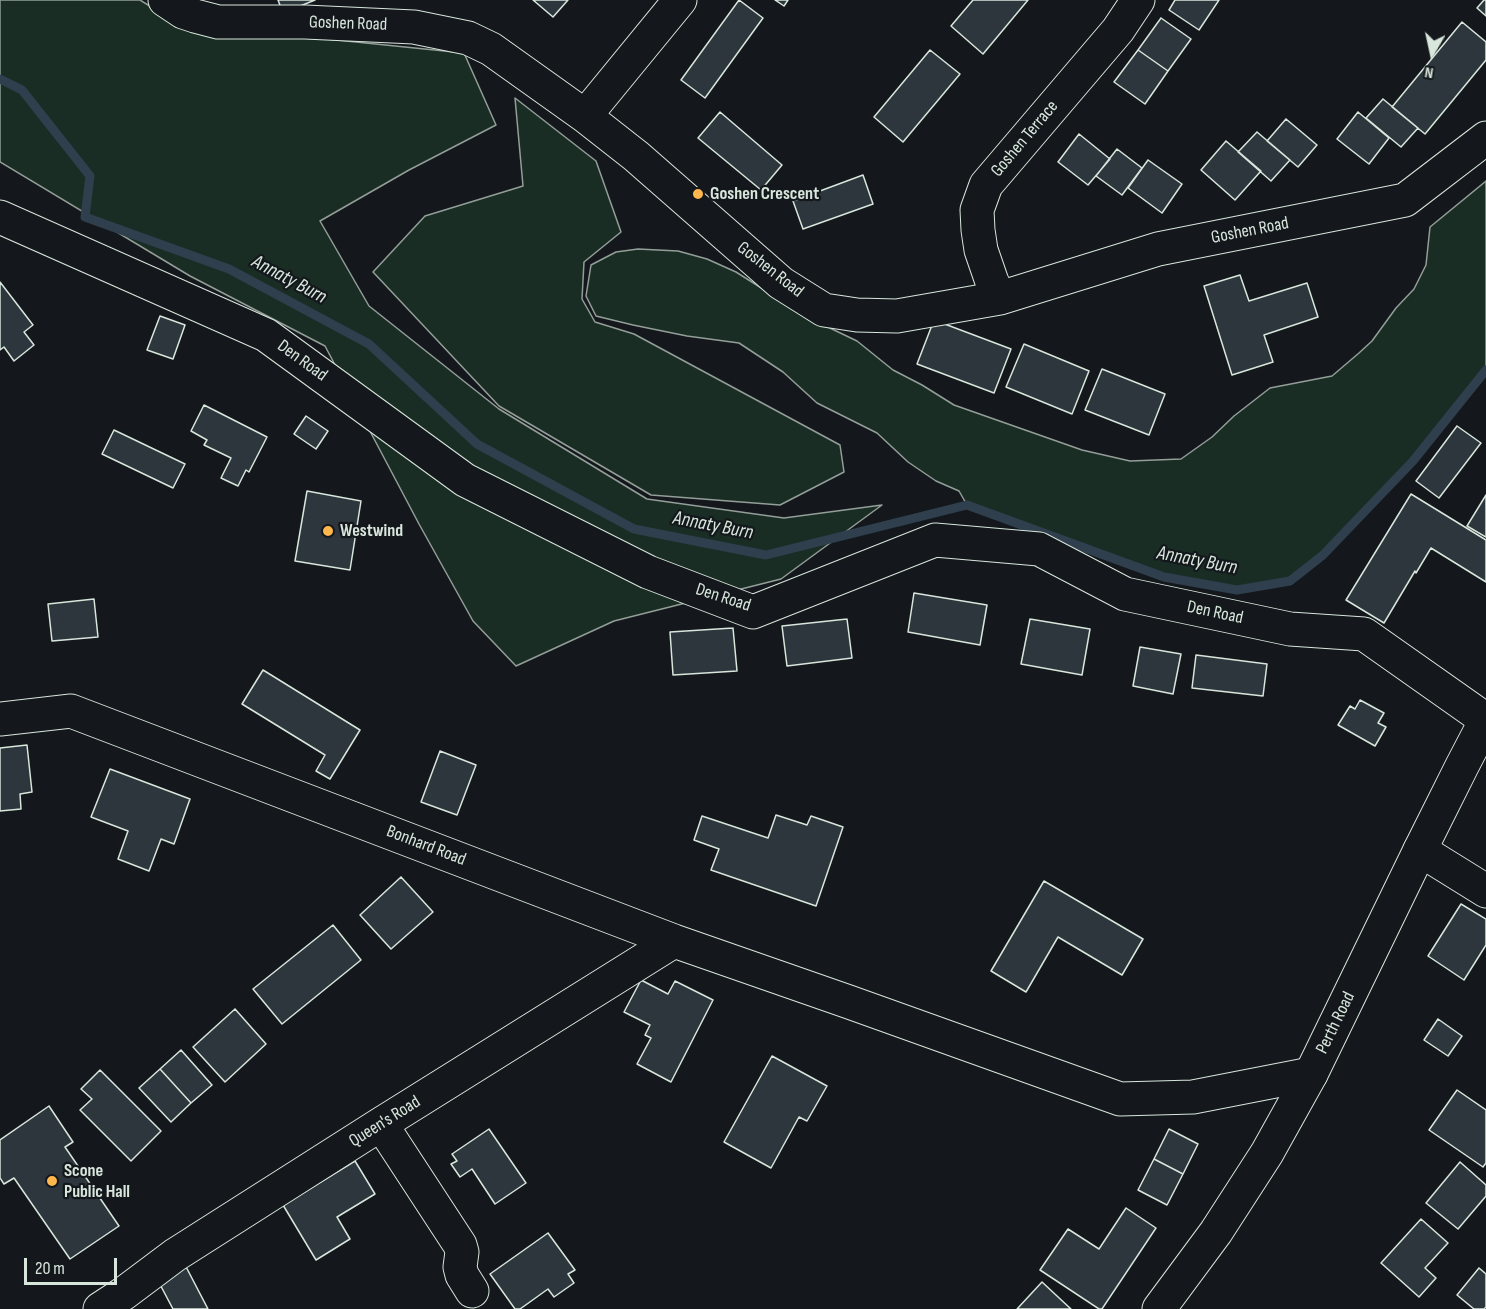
<!DOCTYPE html>
<style>
body{margin:0}
#map{position:relative;width:1486px;height:1309px;overflow:hidden;background:#14181c;font-family:"Sofia Sans Condensed",sans-serif}
canvas{display:block}
.north{position:absolute;left:1402px;top:24px;width:60px;height:60px;-webkit-text-stroke:4px #14181c;paint-order:stroke;rotate:189deg;font-size:16px;font-weight:700;line-height:24px;text-align:center;color:#d8e6dc}
.north::after{content:'';display:block;margin:auto;width:21px;height:27px;background:#d8e6dc;clip-path:polygon(50% 0,100% 100%,50% 72%,0 100%)}
.scale{position:absolute;left:24px;top:1258px;width:93px;height:27px;box-sizing:border-box;border:3px solid #d8e6dc;border-top:0;padding-left:8px;font-size:18px;line-height:21px;white-space:nowrap;color:#d8e6dc;-webkit-text-stroke:4px #14181c;paint-order:stroke}
</style>
<div id="map">
<canvas width="1486" height="1309"></canvas>
<div class="north">N</div>
<div class="scale">20 m</div>
</div>
<script>
const ctx = document.querySelector('canvas').getContext('2d');
ctx.lineJoin = 'round';
function fill(path, color) {
  ctx.fillStyle = color;
  ctx.fill(path, 'evenodd');
}
function poly(rows) {
  const path = new Path2D();
  for (const r of rows) {
    path.moveTo(r[0], r[1]);
    for (let i = 2; i < r.length; i += 2) path.lineTo(r[i], r[i + 1]);
  }
  return path;
}
function strokePath(path, color, width, dash) {
  ctx.strokeStyle = color;
  ctx.lineWidth = width;
  ctx.lineCap = dash ? 'butt' : 'round';
  ctx.setLineDash(dash || []);
  ctx.stroke(path);
}
function write(font, color, halo, rows, align = 'center') {
  ctx.font = font + ' "Sofia Sans Condensed",sans-serif';
  ctx.lineWidth = 4.5;
  ctx.setLineDash([]);
  ctx.textBaseline = 'middle';
  ctx.strokeStyle = halo;
  ctx.fillStyle = color;
  for (const [text, x, y, turn = 0] of rows) {
    ctx.save();
    ctx.translate(x, y);
    ctx.rotate((+turn || 0) * Math.PI / 180);
    ctx.textAlign = isNaN(turn) ? turn : align;
    if (halo) ctx.strokeText(text, 0, 0);
    ctx.fillText(text, 0, 0);
    ctx.restore();
  }
}
const green = poly([
 [0,0,140,0,179,24,464,53,496,125,409,170,320,221,369,306,499,409,647,499,784,518,882,505,781,579,614,621,516,666,473,621,419,524,325,346,190,276,0,162,0,0],
 [515,98,596,161,621,232,584,262,582,299,595,322,634,334,840,445,844,472,780,505,651,495,499,406,373,272,425,216,523,186,515,98],
 [1486,181,1486,370,1413,461,1323,555,1290,581,1237,590,1164,577,967,505,959,491,936,481,908,462,877,433,817,403,783,372,739,343,687,336,633,325,596,316,586,296,591,265,616,252,638,249,678,251,707,259,736,272,809,318,857,341,893,370,922,385,954,405,1082,450,1130,461,1181,459,1212,437,1234,416,1270,388,1332,376,1359,353,1372,341,1396,308,1414,289,1426,265,1430,227,1486,181]
]);
const stream = poly([
 [0,79,22,90,90,176,85,217,229,269,369,344,477,444,634,529,766,555,967,505,1164,577,1237,590,1290,581,1323,555,1413,461,1486,370]
]);
const building = poly([
 [278,0,315,0,283,13,278,0],
 [533,0,568,0,553,17,533,0],
 [739,0,763,18,705,98,681,80,739,0],
 [775,0,788,0,784,6,775,0],
 [973,0,1028,0,983,54,951,26,973,0],
 [1175,0,1219,0,1199,30,1169,10,1175,0],
 [1484,0,1486,0,1486,16,1477,8,1484,0],
 [1161,18,1191,39,1168,71,1138,50,1161,18],
 [1462,22,1486,42,1486,60,1425,134,1392,107,1462,22],
 [930,50,960,74,903,142,874,117,930,50],
 [1138,50,1168,71,1145,104,1114,82,1138,50],
 [1383,99,1418,128,1401,147,1366,118,1383,99],
 [720,112,782,165,761,190,698,138,720,112],
 [1358,112,1389,138,1369,164,1337,139,1358,112],
 [1286,119,1317,145,1298,167,1267,141,1286,119],
 [1257,132,1290,160,1271,181,1238,152,1257,132],
 [1079,134,1110,159,1088,185,1058,162,1079,134],
 [1226,141,1261,171,1235,200,1201,170,1226,141],
 [1117,149,1142,168,1122,195,1096,176,1117,149],
 [1148,160,1182,184,1162,213,1128,188,1148,160],
 [863,175,873,204,803,229,793,201,863,175],
 [1240,275,1249,301,1307,283,1318,317,1264,335,1273,362,1232,375,1204,286,1240,275],
 [0,282,33,325,24,332,34,345,14,361,4,347,0,350,0,282],
 [160,316,185,325,173,359,147,350,160,316],
 [934,320,1011,349,994,393,917,364,934,320],
 [1024,344,1089,371,1072,414,1006,387,1024,344],
 [1102,369,1165,394,1149,435,1085,410,1102,369],
 [204,405,267,437,249,472,246,470,238,486,221,478,231,458,204,445,207,440,191,431,204,405],
 [306,416,328,431,316,449,294,434,306,416],
 [1457,426,1481,443,1439,498,1416,481,1457,426],
 [114,430,185,464,173,488,102,454,114,430],
 [307,491,361,501,350,570,295,561,307,491],
 [1411,494,1486,540,1486,582,1431,548,1416,573,1415,571,1384,623,1346,600,1411,494],
 [1486,495,1486,537,1467,526,1486,495],
 [914,593,987,605,980,645,908,632,914,593],
 [94,599,98,637,52,641,48,604,94,599],
 [847,619,852,658,787,666,782,626,847,619],
 [1030,619,1090,629,1082,675,1021,664,1030,619],
 [733,628,737,671,673,675,670,632,733,628],
 [1140,647,1181,654,1173,694,1133,686,1140,647],
 [1196,655,1267,664,1263,696,1192,688,1196,655],
 [263,670,360,730,330,779,316,771,325,755,242,704,263,670],
 [1360,700,1384,713,1378,723,1386,727,1375,746,1338,725,1350,706,1355,709,1360,700],
 [27,745,32,792,20,794,21,809,0,811,0,748,27,745],
 [440,751,476,765,457,815,421,802,440,751],
 [110,769,190,799,174,844,161,839,149,871,118,859,128,831,91,817,110,769],
 [776,815,807,825,811,816,843,827,816,906,711,870,719,849,694,840,702,816,768,838,776,815],
 [401,877,433,912,391,949,360,915,401,877],
 [1044,881,1143,939,1122,975,1058,937,1026,992,991,971,1044,881],
 [1461,904,1486,919,1486,945,1464,980,1428,956,1461,904],
 [333,925,361,960,282,1024,253,989,333,925],
 [641,980,668,994,675,981,713,1000,671,1082,637,1064,651,1038,645,1035,650,1025,624,1012,641,980],
 [235,1009,266,1044,225,1082,193,1047,235,1009],
 [1438,1019,1462,1036,1448,1056,1424,1040,1438,1019],
 [181,1050,212,1085,191,1103,160,1069,181,1050],
 [772,1056,827,1086,807,1121,799,1117,771,1168,724,1142,772,1056],
 [160,1069,191,1103,171,1122,139,1088,160,1069],
 [100,1070,161,1131,131,1161,80,1110,92,1099,81,1089,100,1070],
 [1457,1090,1486,1110,1486,1163,1483,1167,1429,1130,1457,1090],
 [49,1106,73,1142,65,1147,119,1226,70,1259,14,1178,4,1184,0,1178,0,1140,49,1106],
 [489,1129,526,1183,495,1204,472,1169,460,1177,451,1164,457,1161,452,1154,489,1129],
 [1169,1129,1198,1144,1183,1174,1154,1159,1169,1129],
 [1154,1159,1183,1174,1167,1205,1138,1190,1154,1159],
 [355,1161,375,1194,337,1217,350,1239,316,1260,283,1205,355,1161],
 [1460,1162,1486,1185,1486,1196,1458,1229,1426,1203,1460,1162],
 [1126,1208,1156,1228,1102,1309,1099,1309,1040,1270,1068,1229,1099,1249,1126,1208],
 [1421,1219,1448,1243,1425,1268,1436,1278,1419,1297,1381,1263,1421,1219],
 [548,1233,575,1270,568,1274,574,1283,554,1297,548,1289,520,1309,515,1309,490,1274,548,1233],
 [183,1261,208,1309,173,1309,155,1275,183,1261],
 [1479,1268,1486,1274,1486,1307,1484,1309,1474,1309,1457,1295,1479,1268],
 [1042,1282,1071,1309,1017,1309,1042,1282]
]);
const minor = poly([
 [165,0,183,12,195,16,218,22,305,22,414,27,468,38,491,49,585,116,636,156,781,283,824,310,857,315,897,316,1000,298,1158,249,1405,200,1486,138],
 [585,116,680,0],
 [0,217,266,335,465,480,648,572,753,612,935,540,1039,549,1125,594,1290,629,1364,634,1486,720],
 [1000,298,992,282,981,250,978,230,977,210,986,185,1118,30,1138,0],
 [0,719,71,711,674,941,849,1002,1120,1099,1193,1097,1311,1074],
 [1420,850,1486,891],
 [381,1124,460,1245,462,1252,460,1267,462,1275,472,1291],
 [100,1309,123,1294,175,1255,381,1124,674,941]
]);
const major = poly([
 [1159,1309,1216,1232,1267,1153,1311,1074,1420,850,1462,766,1486,720]
]);
const markers = [
 [698,194,6,"#ffb74d"],
 [328,531,6,"#ffb74d"],
 [52,1181,6,"#ffb74d"]
];
const streetNames = [
 ["Goshen Road",348,24,2],
 ["Goshen Terrace",1025,139,-50],
 ["Goshen Road",1250,231,-11],
 ["Goshen Road",770,270,38],
 ["Den Road",302,361,36],
 ["Den Road",723,598,18],
 ["Den Road",1215,613,12],
 ["Bonhard Road",426,846,21],
 ["Perth Road",1336,1023,-64],
 ["Queen's Road",385,1122,-32]
];
const poiNames = [
 ["Goshen Crescent",710,194],
 ["Westwind",340,531],
 ["Scone",64,1171],
 ["Public Hall",64,1192]
];
const waterNames = [
 ["Annaty Burn",289,280,28],
 ["Annaty Burn",713,526,11],
 ["Annaty Burn",1197,561,11]
];
fill(green, '#1a2d24');
strokePath(green, '#939e99', 1.5);
strokePath(stream, '#2f3f4d', 9);
fill(building, '#2c363c');
strokePath(building, '#d8e6dc', 1.5);
strokePath(minor, '#d8e6dc', 35);
strokePath(major, '#d8e6dc', 35);
strokePath(minor, '#14181c', 33);
strokePath(major, '#14181c', 33);
for (const [x, y, r, color] of markers) {
  const dot = new Path2D();
  dot.arc(x, y, r, 0, 2 * Math.PI);
  ctx.fillStyle = color;
  ctx.fill(dot);
  strokePath(dot, '#14181c', 2);
}
write('18px', '#d8e6dc', '#14181c', streetNames);
write('bold 18px', '#d8e6dc', '#14181c', poiNames, 'left');
write('italic 20px', '#d8e6dc', '#14181c', waterNames);
</script>
